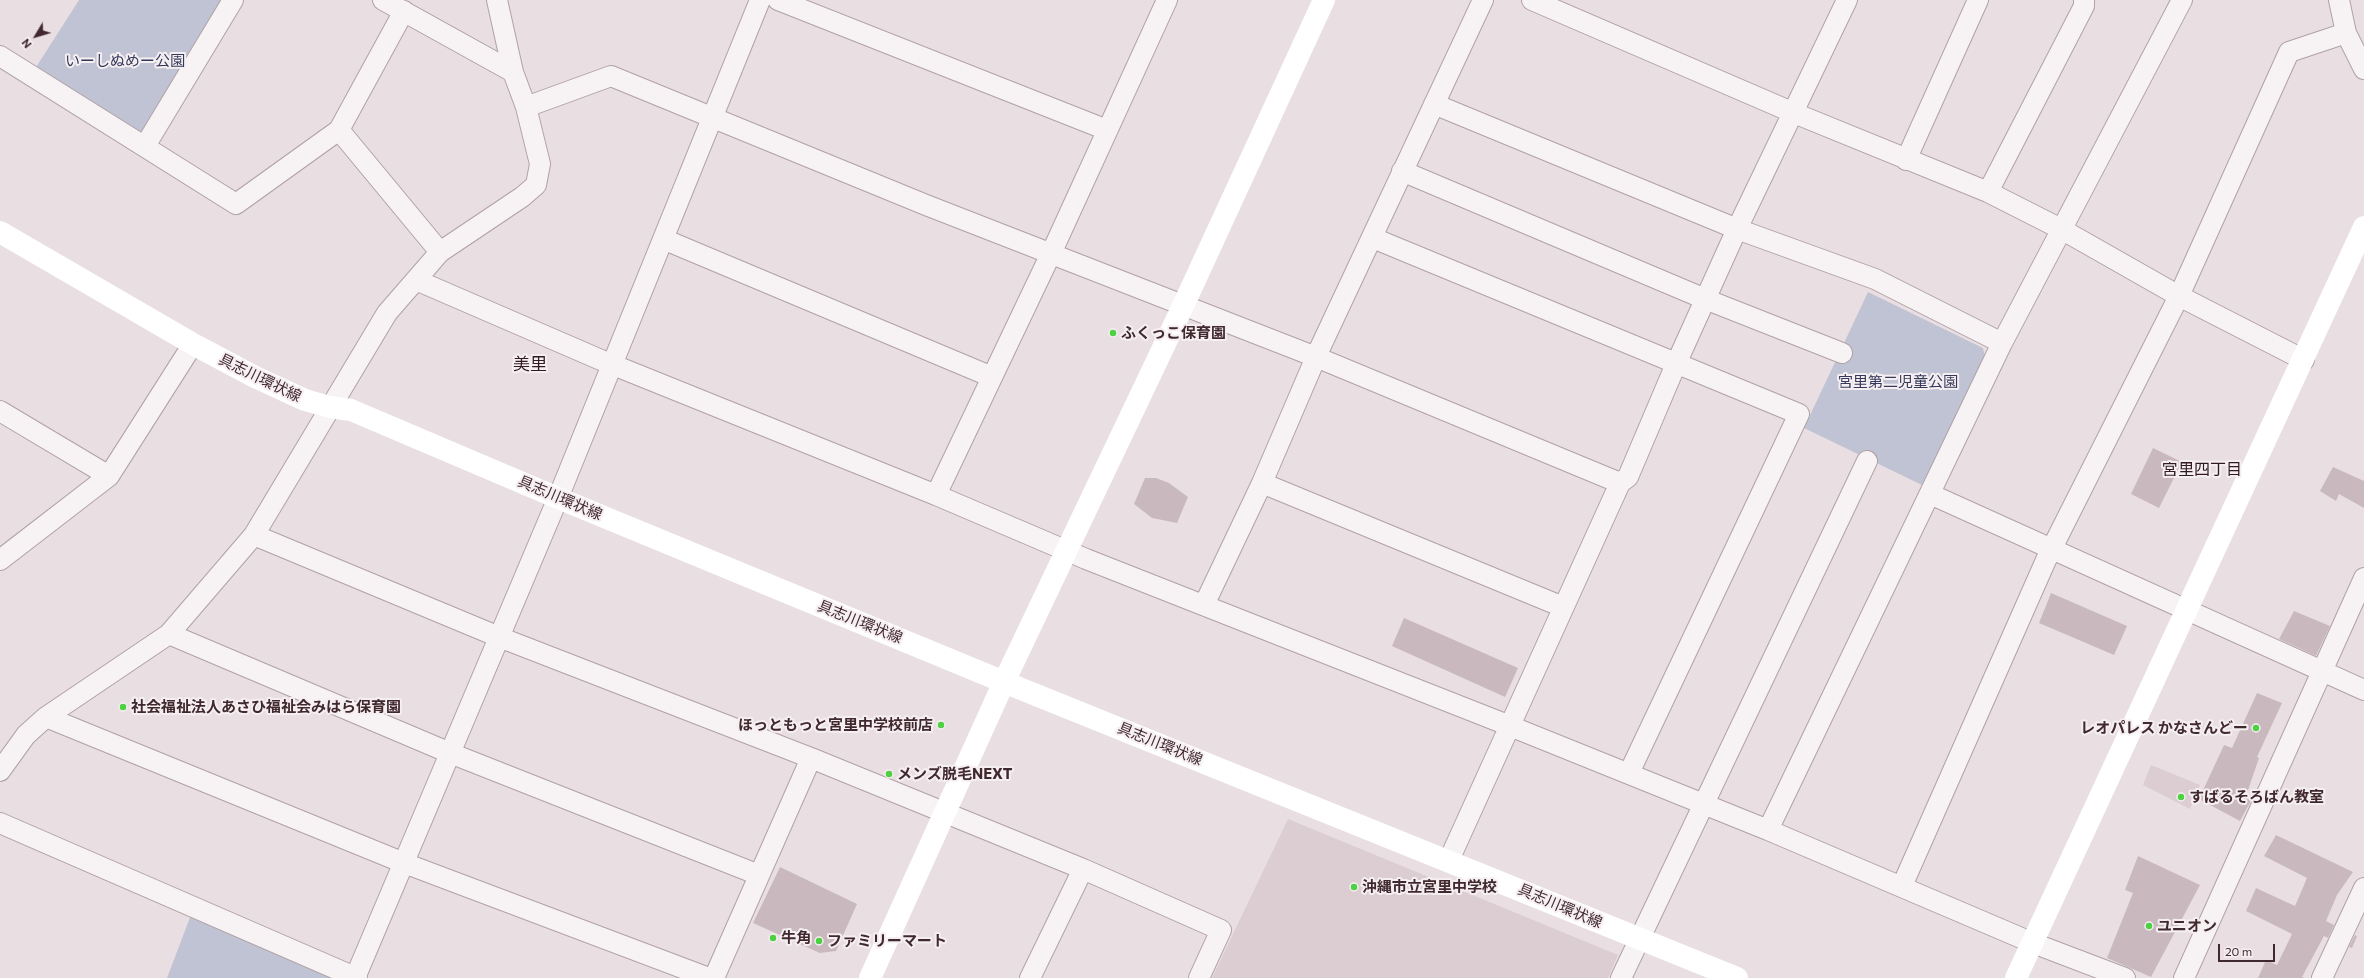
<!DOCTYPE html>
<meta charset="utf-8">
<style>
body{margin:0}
#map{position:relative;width:2364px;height:978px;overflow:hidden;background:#e9dfe2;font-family:Commissioner,sans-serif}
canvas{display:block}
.north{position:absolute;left:16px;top:16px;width:40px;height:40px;-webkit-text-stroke:3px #f6eff1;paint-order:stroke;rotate:232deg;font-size:11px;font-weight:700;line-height:16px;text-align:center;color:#40282f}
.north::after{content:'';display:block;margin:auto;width:14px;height:18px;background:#40282f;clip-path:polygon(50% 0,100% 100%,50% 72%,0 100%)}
.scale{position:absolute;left:2218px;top:944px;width:57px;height:18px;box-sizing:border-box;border:2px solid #40282f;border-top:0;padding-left:5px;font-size:12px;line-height:14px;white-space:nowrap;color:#40282f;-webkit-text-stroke:3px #f6eff1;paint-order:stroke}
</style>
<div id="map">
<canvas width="2364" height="978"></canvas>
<div class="north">N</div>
<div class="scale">20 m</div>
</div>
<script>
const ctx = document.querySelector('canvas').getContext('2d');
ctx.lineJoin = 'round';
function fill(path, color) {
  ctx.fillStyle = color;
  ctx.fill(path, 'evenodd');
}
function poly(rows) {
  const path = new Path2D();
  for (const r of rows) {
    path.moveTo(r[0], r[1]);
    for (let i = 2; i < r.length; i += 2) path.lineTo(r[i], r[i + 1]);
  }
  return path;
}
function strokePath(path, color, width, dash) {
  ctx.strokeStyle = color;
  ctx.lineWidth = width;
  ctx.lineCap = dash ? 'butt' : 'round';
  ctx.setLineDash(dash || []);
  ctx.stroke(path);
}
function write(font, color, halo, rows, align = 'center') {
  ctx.font = font + ' Commissioner,"Noto Sans JP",sans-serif';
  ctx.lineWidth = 4;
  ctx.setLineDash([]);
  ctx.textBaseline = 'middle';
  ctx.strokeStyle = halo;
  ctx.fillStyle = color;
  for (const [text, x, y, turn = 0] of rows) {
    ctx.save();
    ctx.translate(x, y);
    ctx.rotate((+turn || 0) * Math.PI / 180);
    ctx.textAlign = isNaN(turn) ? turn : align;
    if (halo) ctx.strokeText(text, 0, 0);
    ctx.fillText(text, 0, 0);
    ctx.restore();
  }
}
const built = poly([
 [2151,765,2200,785,2190,809,2143,785],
 [1288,819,1618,955,1608,978,1212,978]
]);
const green = poly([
 [79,0,233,0,145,146,31,75],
 [1868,292,1983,348,1985,357,1922,485,1804,428],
 [194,907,355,978,167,978]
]);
const building = poly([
 [2153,448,2182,462,2159,508,2131,494],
 [2333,467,2364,481,2364,508,2339,494,2336,501,2320,491],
 [1145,478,1156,478,1169,483,1188,497,1177,523,1152,518,1134,504],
 [2051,593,2127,626,2114,655,2039,623],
 [2294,611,2330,626,2316,656,2279,639],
 [1404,618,1518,668,1505,697,1392,646],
 [2257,693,2282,703,2257,757,2259,758,2246,796,2252,799,2240,821,2199,799,2224,745,2232,748],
 [2276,835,2353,872,2337,895,2326,921,2334,925,2328,938,2324,936,2302,977,2305,978,2258,978,2266,960,2277,965,2292,934,2246,911,2256,888,2295,906,2307,878,2264,856],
 [2138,856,2200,885,2151,977,2107,958,2133,893,2125,890],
 [780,867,857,904,836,951,820,953,753,923],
 [2355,935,2357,936,2352,948,2349,947]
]);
const street = poly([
 [383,0,513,72],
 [778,0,1107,130],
 [1532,0,1794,113,1988,192,2061,229,2179,296,2304,360],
 [2339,0,2346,33,2364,69],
 [0,56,236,204,339,130,404,11],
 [1434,104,1737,229,1875,279,2002,343],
 [526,107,611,76,926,205,1316,357,1620,483],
 [339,130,440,252],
 [145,146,233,0],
 [1906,160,1978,0],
 [1402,171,1705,299,1842,353],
 [1988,192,2084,6,2084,0],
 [1373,238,1799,414,1629,773],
 [663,239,992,377],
 [416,280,601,360,936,495,1055,245,1167,0],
 [0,411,109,476],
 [1262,483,1563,607],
 [1930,494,2364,690],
 [936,495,1086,559,1500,722,1768,830],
 [254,535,499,637,811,758,714,978],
 [0,560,109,476,193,344],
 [1204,605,1262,483,1319,350,1483,0],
 [169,634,450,753,759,875],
 [46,717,404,863,709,978],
 [811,758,1083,869,1221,930,1199,978],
 [0,771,26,735,46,717,169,634,254,535,387,313,440,252,522,197,536,185,540,164,526,107,513,72,497,0],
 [0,823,357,978],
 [1449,860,1620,483,1628,477,1676,364,1737,229,1847,0],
 [1902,886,2046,560,2179,296,2289,52,2346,33],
 [355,978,558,498,760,0],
 [1030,978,1083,869],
 [1621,978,1867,461],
 [2125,978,2033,943,1768,830,2002,343,2182,0],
 [2184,978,2364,578],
 [2322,978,2364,888]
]);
const secondary = poly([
 [0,232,193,344,255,377,305,400,330,407,351,410,558,498,1004,682,1737,978],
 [870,978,1004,682,1183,306,1324,0],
 [2016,978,2364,227]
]);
const markers = [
 [1113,333,4,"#4dd042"],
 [123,707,4,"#4dd042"],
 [941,725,4,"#4dd042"],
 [2256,728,4,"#4dd042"],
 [889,774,4,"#4dd042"],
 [2181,797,4,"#4dd042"],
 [1354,887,4,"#4dd042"],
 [2149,926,4,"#4dd042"],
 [773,938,4,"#4dd042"],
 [819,941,4,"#4dd042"]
];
const parkNames = [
 ["いーしぬめー公園",125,61],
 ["宮里第二児童公園",1898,382]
];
const poiNames = [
 ["ふくっこ保育園",1121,333],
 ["社会福祉法人あさひ福祉会みはら保育園",131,707],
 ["ほっともっと宮里中学校前店",933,725,"right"],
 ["レオパレス かなさんどー",2248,728,"right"],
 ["メンズ脱毛NEXT",897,774],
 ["すばるそろばん教室",2189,797],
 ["沖縄市立宮里中学校",1362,887],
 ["ユニオン",2157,926],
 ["牛角",781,938],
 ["ファミリーマート",827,941]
];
const streetNames = [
 ["具志川環状線",260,378,26],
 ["具志川環状線",560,498,23],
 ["具志川環状線",860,622,22],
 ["具志川環状線",1160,744,22],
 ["具志川環状線",1560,906,23]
];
const neighbourhoodNames = [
 ["宮里四丁目",2202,470]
];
const quarterNames = [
 ["美里",530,364]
];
fill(built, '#dbcdd1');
fill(green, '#c0c3d3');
fill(building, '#c9b9be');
strokePath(street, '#b0a1a5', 22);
strokePath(street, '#f7f2f3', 20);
strokePath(secondary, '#fff', 22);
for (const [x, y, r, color] of markers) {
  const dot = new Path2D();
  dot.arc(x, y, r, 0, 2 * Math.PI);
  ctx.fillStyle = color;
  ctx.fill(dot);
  strokePath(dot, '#f6eff1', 1.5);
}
write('15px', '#35395c', '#f6eff1', parkNames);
write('bold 15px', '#40282f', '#f6eff1', poiNames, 'left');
write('15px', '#40282f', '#f6eff1', streetNames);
write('16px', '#311a20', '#f6eff1', neighbourhoodNames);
write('17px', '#311a20', '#f6eff1', quarterNames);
</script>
